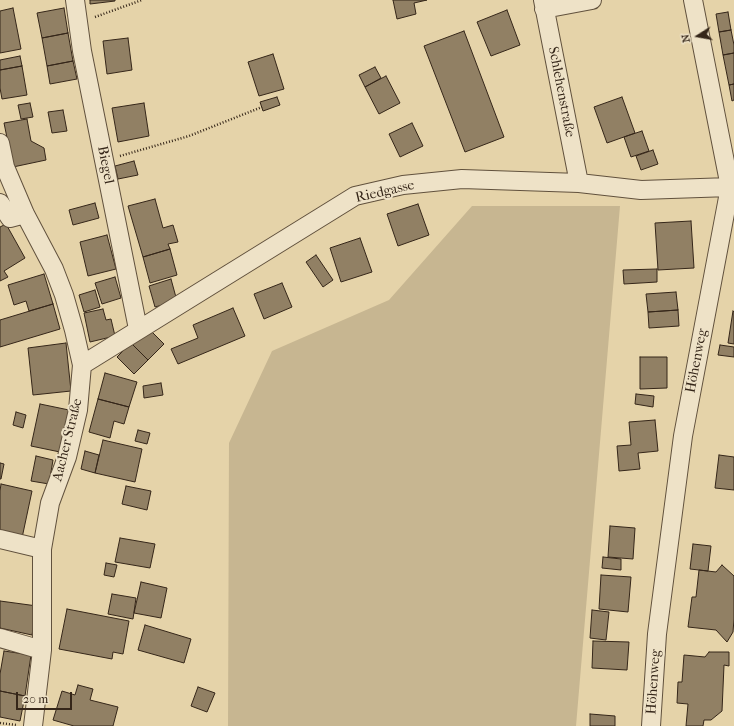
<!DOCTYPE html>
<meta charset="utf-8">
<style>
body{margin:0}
#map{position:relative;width:734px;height:726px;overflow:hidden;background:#e5d3a9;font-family:"IM FELL French Canon",serif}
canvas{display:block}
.north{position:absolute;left:678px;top:16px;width:40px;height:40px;-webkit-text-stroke:3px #eee2c7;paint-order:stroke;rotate:259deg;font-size:11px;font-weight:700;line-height:16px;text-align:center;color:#352619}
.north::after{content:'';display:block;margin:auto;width:14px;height:18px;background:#352619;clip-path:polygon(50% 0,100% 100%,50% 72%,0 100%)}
.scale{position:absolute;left:16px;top:692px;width:56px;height:18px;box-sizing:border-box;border:2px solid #352619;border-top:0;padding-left:5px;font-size:12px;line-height:14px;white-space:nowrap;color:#352619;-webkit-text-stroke:3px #eee2c7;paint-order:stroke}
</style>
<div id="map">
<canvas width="734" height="726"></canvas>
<div class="north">N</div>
<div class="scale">20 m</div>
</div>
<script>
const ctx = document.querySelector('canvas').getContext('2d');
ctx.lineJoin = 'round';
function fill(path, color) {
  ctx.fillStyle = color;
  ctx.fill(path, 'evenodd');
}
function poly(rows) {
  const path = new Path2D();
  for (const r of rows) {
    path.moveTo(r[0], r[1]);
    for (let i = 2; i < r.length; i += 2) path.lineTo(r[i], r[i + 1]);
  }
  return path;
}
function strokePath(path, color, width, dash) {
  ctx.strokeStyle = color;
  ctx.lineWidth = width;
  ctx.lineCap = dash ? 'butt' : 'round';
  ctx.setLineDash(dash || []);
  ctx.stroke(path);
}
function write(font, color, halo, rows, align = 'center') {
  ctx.font = font + ' "IM FELL French Canon",serif';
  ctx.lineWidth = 4;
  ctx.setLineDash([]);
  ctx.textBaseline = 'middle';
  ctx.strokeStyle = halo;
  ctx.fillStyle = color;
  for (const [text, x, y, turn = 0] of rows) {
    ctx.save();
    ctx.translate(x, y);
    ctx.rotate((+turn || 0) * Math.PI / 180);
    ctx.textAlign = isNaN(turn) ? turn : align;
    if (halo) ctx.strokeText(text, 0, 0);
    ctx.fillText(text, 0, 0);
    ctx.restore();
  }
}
const green = poly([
 [472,206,620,206,576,726,228,726,229,443,272,351,389,300]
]);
const building = poly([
 [90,0,115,0,115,1,90,4,90,0],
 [393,0,427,0,414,3,416,14,397,19,393,0],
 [13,8,21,49,0,53,0,11,13,8],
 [64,8,68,33,42,38,37,13,64,8],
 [507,10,520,45,491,56,477,22,507,10],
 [728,12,731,30,719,32,716,14,728,12],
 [731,30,734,45,734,53,723,55,719,32,731,30],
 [464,31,504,137,465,152,424,46,464,31],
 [68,33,73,61,47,66,42,38,68,33],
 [128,38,132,70,107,74,103,41,128,38],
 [734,53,734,84,729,85,723,55,734,53],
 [273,54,284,89,259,96,248,62,273,54],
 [20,56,22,66,0,70,0,60,20,56],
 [73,61,77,79,50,84,47,66,73,61],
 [22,66,27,95,2,99,0,88,0,70,22,66],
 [375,67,381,78,365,87,359,75,375,67],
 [386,76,400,103,379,114,365,87,386,76],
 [734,84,734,100,732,101,729,85,734,84],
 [277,97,280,105,263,111,260,102,277,97],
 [622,97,635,133,607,143,594,107,622,97],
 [30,103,33,117,21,119,18,105,30,103],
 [144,103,149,136,118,142,112,108,144,103],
 [63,110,67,131,52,133,48,112,63,110],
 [27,119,31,141,44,148,46,160,13,167,4,123,27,119],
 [412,123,423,146,400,157,389,134,412,123],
 [642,131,649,151,631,157,624,137,642,131],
 [653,150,658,164,641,170,636,156,653,150],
 [134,161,138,175,118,179,115,166,134,161],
 [155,199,163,228,173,225,178,242,168,244,170,249,143,257,128,206,155,199],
 [95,203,99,218,73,225,69,210,95,203],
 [418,204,429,235,398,246,387,214,418,204],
 [691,221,694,268,658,270,655,223,691,221],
 [6,224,25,258,4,271,8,277,0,281,0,227,6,224],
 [107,235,116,269,88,276,80,242,107,235],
 [360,238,372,272,341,282,330,248,360,238],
 [170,249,177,275,150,283,143,257,170,249],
 [316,255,333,280,323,287,306,262,316,255],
 [657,269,657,282,624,284,623,270,657,269],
 [44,274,53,304,29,311,26,301,14,305,8,285,44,274],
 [115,277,121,298,102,304,95,283,115,277],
 [171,279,177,301,155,307,149,286,171,279],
 [282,283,292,307,264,319,254,294,282,283],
 [95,290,100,307,84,312,79,295,95,290],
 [676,292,678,310,648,312,646,294,676,292],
 [53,304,60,329,0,347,0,320,53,304],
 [233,308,245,336,178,364,171,349,198,338,193,325,233,308],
 [103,309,106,320,111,319,115,336,90,342,84,313,103,309],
 [678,310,679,326,649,328,648,312,678,310],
 [733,311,734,312,734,344,728,343,733,311],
 [147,327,164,344,148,360,131,343,147,327],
 [66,343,71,391,33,395,28,348,66,343],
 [131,343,148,360,134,374,117,357,131,343],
 [720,345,734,347,734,357,718,355,720,345],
 [640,357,667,357,667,388,640,389,640,357],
 [105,373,137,382,129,407,98,399,105,373],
 [161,383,163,395,144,398,143,386,161,383],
 [636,394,654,396,653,407,635,404,636,394],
 [98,399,129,407,124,424,114,421,110,438,89,432,98,399],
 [40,404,69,410,60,452,31,446,40,404],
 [16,412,26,415,23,428,13,425,16,412],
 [655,420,658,451,638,453,640,469,619,471,617,446,631,445,629,422,655,420],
 [138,430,150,433,147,444,135,441,138,430],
 [103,440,142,449,135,482,95,473,103,440],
 [85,451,99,455,95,473,81,469,85,451],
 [719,455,734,457,734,490,715,488,719,455],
 [36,456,53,460,49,484,31,481,36,456],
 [0,463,4,464,1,479,0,479,0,463],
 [1,484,32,491,22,538,0,533,0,491,1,484],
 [126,486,151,491,147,510,122,504,126,486],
 [610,526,635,528,633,559,608,557,610,526],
 [120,538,155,544,150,568,115,562,120,538],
 [693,544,711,546,708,571,690,569,693,544],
 [603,557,621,559,621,570,602,568,603,557],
 [106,563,117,565,114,577,104,575,106,563],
 [722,565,734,576,734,619,733,632,727,642,716,630,688,627,692,597,696,597,699,570,716,572,722,565],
 [601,575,631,577,628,612,599,609,601,575],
 [141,582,167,588,161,618,134,613,141,582],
 [112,594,136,598,133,619,108,614,112,594],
 [0,601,37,606,32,635,0,628,0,601],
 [67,609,129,621,123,654,113,652,112,659,59,649,67,609],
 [592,610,609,612,606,640,590,638,592,610],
 [145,625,191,639,184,663,138,650,145,625],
 [593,641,629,642,627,670,592,668,593,641],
 [4,651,31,655,25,696,0,691,0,674,4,651],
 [709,652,729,652,729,666,724,665,722,711,711,720,704,720,703,726,686,726,688,704,677,703,678,682,682,682,684,655,705,657,709,652],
 [78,685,93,689,90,700,118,707,113,726,74,726,53,720,62,691,75,695,78,685],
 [198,687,215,693,207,712,191,706,198,687],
 [0,691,25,696,20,721,0,717,0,691],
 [590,714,615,716,615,726,590,726,590,714]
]);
const path = poly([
 [95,17,142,0],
 [120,156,189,136,262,107],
 [0,723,16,725]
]);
const minor = poly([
 [75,0,82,51,138,329],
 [543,0,579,183],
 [544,9,592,0],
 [0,143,5,167,25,214,54,269,64,295,74,330,82,365,78,410,67,457,50,503,42,549,42,650,33,726],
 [0,203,10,218,25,214],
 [82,365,355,196,403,185,462,179,579,183,641,190,730,187,734,188],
 [0,539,42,549],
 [0,638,42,650],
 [651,726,657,634,683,436,730,187,693,0]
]);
const streetNames = [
 ["Schlehenstraße",561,92,79],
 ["Biegel",105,165,79],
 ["Riedgasse",385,192,-13],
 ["Höhenweg",697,361,-79],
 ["Aacher Straße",68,440,-76],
 ["Höhenweg",654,682,-86]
];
fill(green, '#c7b691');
fill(building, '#918064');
strokePath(building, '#352619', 1);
strokePath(minor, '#61513d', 20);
strokePath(path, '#352619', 2.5, [1, 2]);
strokePath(minor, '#eee2c7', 18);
write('14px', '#352619', '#eee2c7', streetNames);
</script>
